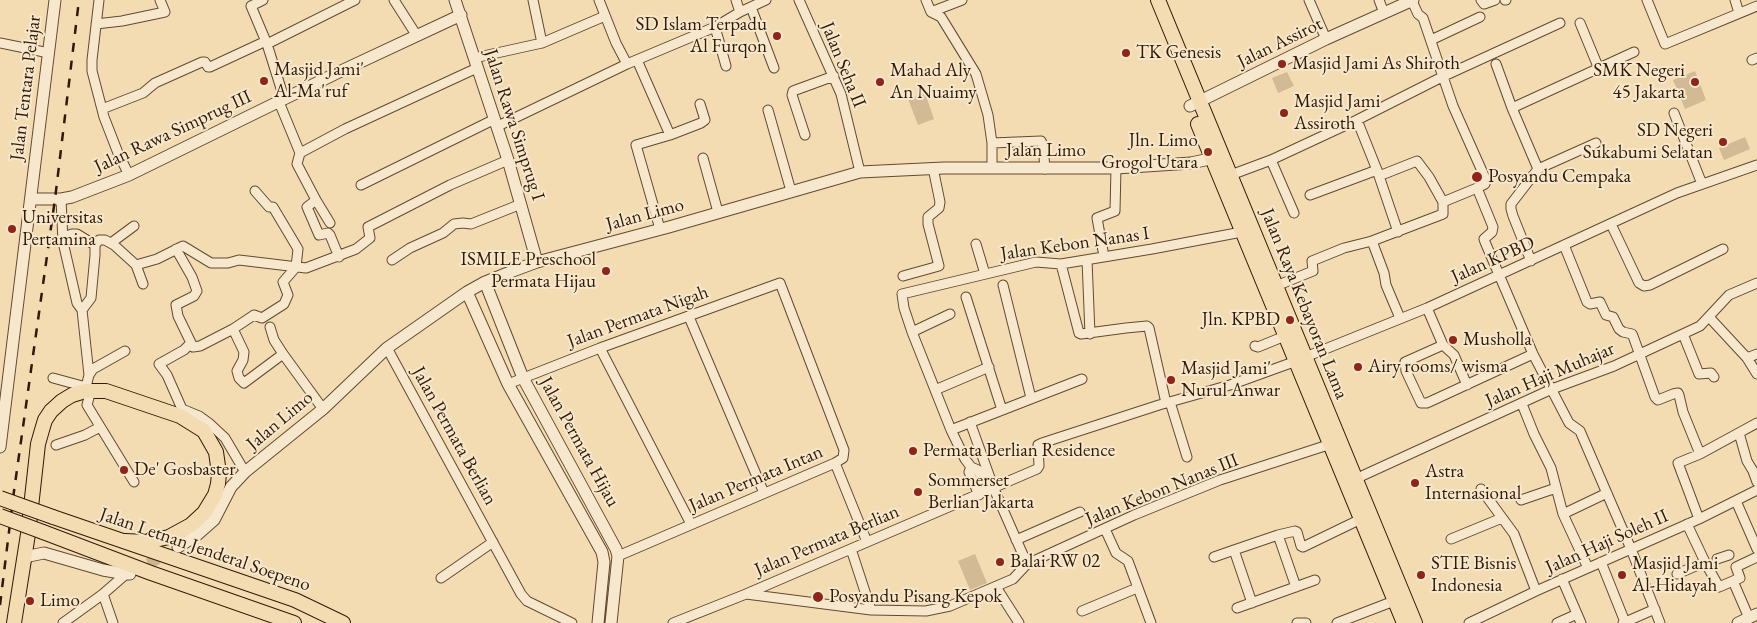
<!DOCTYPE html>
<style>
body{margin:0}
canvas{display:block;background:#f3dbb2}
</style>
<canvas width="1757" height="623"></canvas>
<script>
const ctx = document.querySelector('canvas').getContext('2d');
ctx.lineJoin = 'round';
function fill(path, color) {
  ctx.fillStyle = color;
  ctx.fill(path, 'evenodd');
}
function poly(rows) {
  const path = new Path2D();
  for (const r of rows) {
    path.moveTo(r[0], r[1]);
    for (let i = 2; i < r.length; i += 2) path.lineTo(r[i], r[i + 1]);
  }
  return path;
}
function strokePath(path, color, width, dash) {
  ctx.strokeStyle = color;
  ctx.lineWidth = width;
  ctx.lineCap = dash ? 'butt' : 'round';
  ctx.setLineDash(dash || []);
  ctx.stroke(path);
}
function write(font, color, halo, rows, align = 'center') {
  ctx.font = font + ' "EB Garamond",serif';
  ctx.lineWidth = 4;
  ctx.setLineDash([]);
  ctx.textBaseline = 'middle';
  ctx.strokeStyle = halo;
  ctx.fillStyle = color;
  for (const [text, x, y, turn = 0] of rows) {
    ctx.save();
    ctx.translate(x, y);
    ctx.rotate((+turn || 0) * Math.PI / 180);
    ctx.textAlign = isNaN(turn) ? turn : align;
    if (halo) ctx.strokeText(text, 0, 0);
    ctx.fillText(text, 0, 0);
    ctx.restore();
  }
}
const green = poly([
 [1695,71,1706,100,1685,109,1673,80],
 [1287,72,1294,86,1278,93,1272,78],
 [925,93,934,119,918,125,908,99],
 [1745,137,1750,149,1724,160,1719,148],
 [975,554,987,583,970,590,958,561]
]);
const tertiaryTunnel = poly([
 [134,572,168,553]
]);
const minor = poly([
 [99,0,92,60,92,71,104,117,118,153,129,175],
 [394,0,417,36],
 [533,0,542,43],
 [599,0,616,43,627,64],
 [736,0,740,12],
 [799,0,841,94,860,172],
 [926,0,931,12,941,17,976,74,988,115,992,143,992,168],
 [1309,0,1326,39],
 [1379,0,1384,13],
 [1481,0,1484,4,1495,0],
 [1505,0,1506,0],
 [1647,0,1665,44,1757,6],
 [1735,0,1739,13],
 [1412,1,1418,14,1423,18,1453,106,1486,180,1485,184,1477,188,1493,227,1492,232,1484,239,1485,242,1533,354,1569,423,1580,431,1631,549,1660,623],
 [251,6,267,44,284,98],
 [251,6,263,0],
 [751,7,774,68],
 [931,12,962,0],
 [1580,23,1599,69],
 [96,24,122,21,165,12,160,0],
 [715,27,726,66],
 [1431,40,1480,17],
 [0,43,49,53],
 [267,44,355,0],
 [474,58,542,43,605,16],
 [637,60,670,135],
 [1752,60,1757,58],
 [1496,64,1512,108],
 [279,102,300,153],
 [102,109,143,93,155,83,202,62,205,62,208,67,210,67,266,41],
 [768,110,791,191],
 [1674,113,1702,184],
 [1357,120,1377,170,1398,232],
 [498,126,627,64,715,27,740,12,766,0],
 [805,135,792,95,793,91,834,76],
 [992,143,1041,141,1043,145,1045,169],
 [300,153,345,129,477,68],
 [300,153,297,164,316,200,330,223],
 [703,158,718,212],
 [1271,160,1294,213],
 [1538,169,1512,108,1634,52],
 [1228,176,1271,160,1357,120,1442,77,1560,23],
 [1379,176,1417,161,1429,177,1443,202],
 [361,185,495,119],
 [1310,195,1377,170],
 [61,199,63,242,77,303,82,310,89,375],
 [316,200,307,207,319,235,328,233,330,235,339,257],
 [1611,224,1639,283,1644,286,1650,285,1723,249],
 [660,229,636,145,670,135,701,123,705,120,700,104],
 [63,237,72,234,77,234,95,245,95,255,91,298,82,310],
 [1372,241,1384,273,1386,285,1400,318],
 [111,243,134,226],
 [976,244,985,274],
 [95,245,99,240,105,240,114,245,136,265,157,259,183,246,211,263,228,263,239,260,306,268,356,249,370,238,368,227,450,185,508,160],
 [1564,245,1587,302,1590,304,1600,302,1606,315,1613,317,1619,329,1623,332,1632,334,1633,336,1655,397,1658,400,1673,394,1678,393,1679,395,1683,412,1700,454],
 [176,249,192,277,197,291,194,296,176,305,178,316,193,347,200,346,233,329,244,352,243,360,237,371,239,378,244,383,283,354],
 [1103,251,1097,218,1115,211,1116,168],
 [392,260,410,248,443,233,454,224,463,223,471,224,521,204],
 [1087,260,1090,334],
 [1531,261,1513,216,1511,209,1511,204,1538,169,1596,143],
 [1061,264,1079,333,1081,334,1126,328,1147,326,1149,328,1166,403],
 [136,265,143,284],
 [903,276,939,266,928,224,928,217,939,208,940,202,933,168],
 [1003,285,1031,398],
 [1276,286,1313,271,1312,261,1344,248,1372,241,1443,214,1443,202,1477,188],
 [966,297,1002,410],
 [1427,308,1443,345,1454,355,1467,385],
 [689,317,764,493],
 [1709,317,1747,358,1757,374],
 [270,327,274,340,283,354,323,409],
 [233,329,254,315,262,318,284,304,288,295,283,282,296,267,298,249,273,207,269,207,255,191],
 [912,332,950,314],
 [1683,334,1699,374,1711,373,1714,377],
 [190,344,184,350,159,364,167,375,182,409,199,416,210,424,225,438,245,472],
 [1443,345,1405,362,1406,371,1421,403,1427,403,1533,354],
 [1255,346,1258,347,1285,336],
 [387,348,521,594,527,601,572,623],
 [600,348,691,524],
 [1747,358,1757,354],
 [53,378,86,387],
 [508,384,600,348,780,283,844,450,843,458,835,463,618,556],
 [91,390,87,405,134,482],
 [935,390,989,367],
 [85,391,89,375,93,369,125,351],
 [1170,402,1187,457],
 [1522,404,1534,434,1551,468,1563,514,1588,568],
 [970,422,994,489,1027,564],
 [951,430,1082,379],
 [1739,433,1747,461,1753,471,1757,482],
 [56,445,85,435,100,427],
 [835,463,867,542],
 [971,467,969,472,979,495],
 [1353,480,1552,389,1614,366,1700,326,1729,295,1757,283],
 [1481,489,1514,534,1536,591],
 [988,491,978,470,971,467,965,459,951,430,912,332,904,308,902,294,1036,262,1061,264,1152,249,1247,231],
 [1521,500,1556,488],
 [1736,501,1757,549],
 [1563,514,1607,493],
 [1699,519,1678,463,1700,454,1757,423],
 [1687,524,1705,562,1719,587,1740,578,1736,567,1757,557],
 [1105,529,1116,553,1128,561,1151,623],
 [1278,535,1296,587],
 [1451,539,1502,518],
 [1016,540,1080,512],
 [851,549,871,610],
 [1214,557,1234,550],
 [1717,559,1729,555],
 [1601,562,1625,622],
 [1677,574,1705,562],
 [441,578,493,542],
 [1562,579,1581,623],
 [1733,581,1749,618],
 [996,587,1019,623],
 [103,594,113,623],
 [746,594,871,610,926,611,950,606,1013,579,1027,564,1134,515,1220,480,1334,443],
 [1252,603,1234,550,1278,535,1295,531,1297,532,1301,546,1303,547,1365,517],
 [1237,608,1315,580],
 [1082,611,1137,588],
 [63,623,103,594,126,574],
 [673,623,746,594,1037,469,1039,466,1038,445,1042,443,1159,405,1230,385,1288,364,1427,308,1677,193,1757,165],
 [1297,623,1306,623],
 [1337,623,1394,601],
 [1469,623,1536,591,1699,519,1757,490],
 [1557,623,1577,614],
 [1623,623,1655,609]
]);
const tertiary = poly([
 [455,0,508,160,537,262],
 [1190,106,1326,39,1413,0],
 [32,199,61,199,72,197,129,175,339,72,461,15],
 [485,282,523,378,616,549,618,556,611,623],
 [467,292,508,384,602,552,604,562,598,623],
 [0,447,55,0],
 [178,547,197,535,214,520,231,487,245,472,323,409,387,348,467,292,485,282,510,272,537,262,669,227,860,172,944,168,1116,168,1191,163,1219,157],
 [24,557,44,553,103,570,126,574,130,574],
 [1738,623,1757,614]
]);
const primary = poly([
 [1158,0,1415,623],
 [1198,124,1404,623],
 [53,517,295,600,343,623],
 [43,532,151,573,294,623]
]);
const trunk = poly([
 [14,623,28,534,38,444,42,430,45,420,51,411,62,401,72,395,85,391,106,391,180,416,204,431,216,452,219,473,218,484,215,495,204,513,191,525,169,537,146,542,125,541]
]);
const rail = poly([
 [0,605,14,491,55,199,79,0]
]);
const primaryBridge = poly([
 [0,498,53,517],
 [0,516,43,532]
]);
const markers = [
 [777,36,5,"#8f2418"],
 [1126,53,5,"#8f2418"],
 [1282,64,5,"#8f2418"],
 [264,81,5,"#8f2418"],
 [880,82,5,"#8f2418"],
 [1695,82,5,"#8f2418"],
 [1284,113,5,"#8f2418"],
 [1723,142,5,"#8f2418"],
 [1208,152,5,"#8f2418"],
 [1477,177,6,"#8f2418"],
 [12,229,5,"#8f2418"],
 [606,271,5,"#8f2418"],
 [1290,320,5,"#8f2418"],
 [1453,340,5,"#8f2418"],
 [1358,367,5,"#8f2418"],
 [1171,380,5,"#8f2418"],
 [913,451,5,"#8f2418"],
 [124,470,5,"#8f2418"],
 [1415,483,5,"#8f2418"],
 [918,492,5,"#8f2418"],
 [1000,562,5,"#8f2418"],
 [1421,575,5,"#8f2418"],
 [1622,575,5,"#8f2418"],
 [818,597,6,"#8f2418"],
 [30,601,5,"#8f2418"]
];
const poiNames = [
 ["SD Islam Terpadu",767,25,"right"],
 ["Al Furqon",767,47,"right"],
 ["TK Genesis",1136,53],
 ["Masjid Jami As Shiroth",1292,64],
 ["Masjid Jami'",274,70],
 ["Al-Ma'ruf",274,92],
 ["Mahad Aly",890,71],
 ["An Nuaimy",890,93],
 ["SMK Negeri",1685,71,"right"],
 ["45 Jakarta",1685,93,"right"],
 ["Masjid Jami",1294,102],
 ["Assiroth",1294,124],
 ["SD Negeri",1713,131,"right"],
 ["Sukabumi Selatan",1713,153,"right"],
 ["Jln. Limo",1198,141,"right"],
 ["Grogol Utara",1198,163,"right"],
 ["Posyandu Cempaka",1488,177],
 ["Universitas",22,218],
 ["Pertamina",22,240],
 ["ISMILE Preschool",596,260,"right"],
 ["Permata Hijau",596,282,"right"],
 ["Jln. KPBD",1280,320,"right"],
 ["Musholla",1463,340],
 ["Airy rooms/ wisma",1368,367],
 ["Masjid Jami'",1181,369],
 ["Nurul Anwar",1181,391],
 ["Permata Berlian Residence",923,451],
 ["De' Gosbaster",134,470],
 ["Astra",1425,472],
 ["Internasional",1425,494],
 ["Sommerset",928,481],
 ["Berlian Jakarta",928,503],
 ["Balai RW 02",1010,562],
 ["STIE Bisnis",1431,564],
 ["Indonesia",1431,586],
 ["Masjid Jami",1632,564],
 ["Al-Hidayah",1632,586],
 ["Posyandu Pisang Kepok",829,597],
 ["Limo",40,601]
];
const streetNames = [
 ["Jalan Assirot",1280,43,-26],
 ["Jalan Seha II",843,65,68],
 ["Jalan Tentara Pelajar",26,88,-83],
 ["Jalan Rawa Simprug I",514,125,72],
 ["Jalan Rawa Simprug III",173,132,-25],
 ["Jalan Limo",1046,151],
 ["Jalan Limo",645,215,-15],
 ["Jalan Kebon Nanas I",1075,244,-8],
 ["Jalan KPBD",1493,260,-24],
 ["Jalan Raya Kebayoran Lama",1304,304,68],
 ["Jalan Permata Nigah",638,317,-20],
 ["Jalan Haji Muhajar",1550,375,-23],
 ["Jalan Limo",280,421,-40],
 ["Jalan Permata Berlian",454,436,61],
 ["Jalan Permata Hijau",579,442,61],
 ["Jalan Permata Intan",756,479,-23],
 ["Jalan Kebon Nanas III",1162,490,-22],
 ["Jalan Permata Berlian",827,541,-23],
 ["Jalan Haji Soleh II",1607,542,-24],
 ["Jalan Letnan Jenderal Soepeno",205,550,19]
];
fill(green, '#d2ba95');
strokePath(tertiaryTunnel, '#ccb48f', 11, [11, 5.5]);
strokePath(minor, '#624a30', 11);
strokePath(tertiary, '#624a30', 13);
strokePath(primary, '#311a05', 16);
strokePath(trunk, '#311a05', 16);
strokePath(minor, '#f7e8cd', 9);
strokePath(tertiary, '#f7e8cd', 11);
strokePath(primary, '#f3dbb2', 14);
strokePath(trunk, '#f3dbb2', 14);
strokePath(rail, '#311a05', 2.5, [9, 9]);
strokePath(primaryBridge, '#311a05', 16, []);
strokePath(primaryBridge, '#f3dbb2', 14);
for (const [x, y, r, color] of markers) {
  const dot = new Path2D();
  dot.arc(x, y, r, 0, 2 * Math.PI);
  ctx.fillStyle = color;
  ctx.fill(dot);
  strokePath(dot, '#f7e8cd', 2);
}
write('19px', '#311a05', '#f7e8cd', poiNames, 'left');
write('19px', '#311a05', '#f7e8cd', streetNames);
</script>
